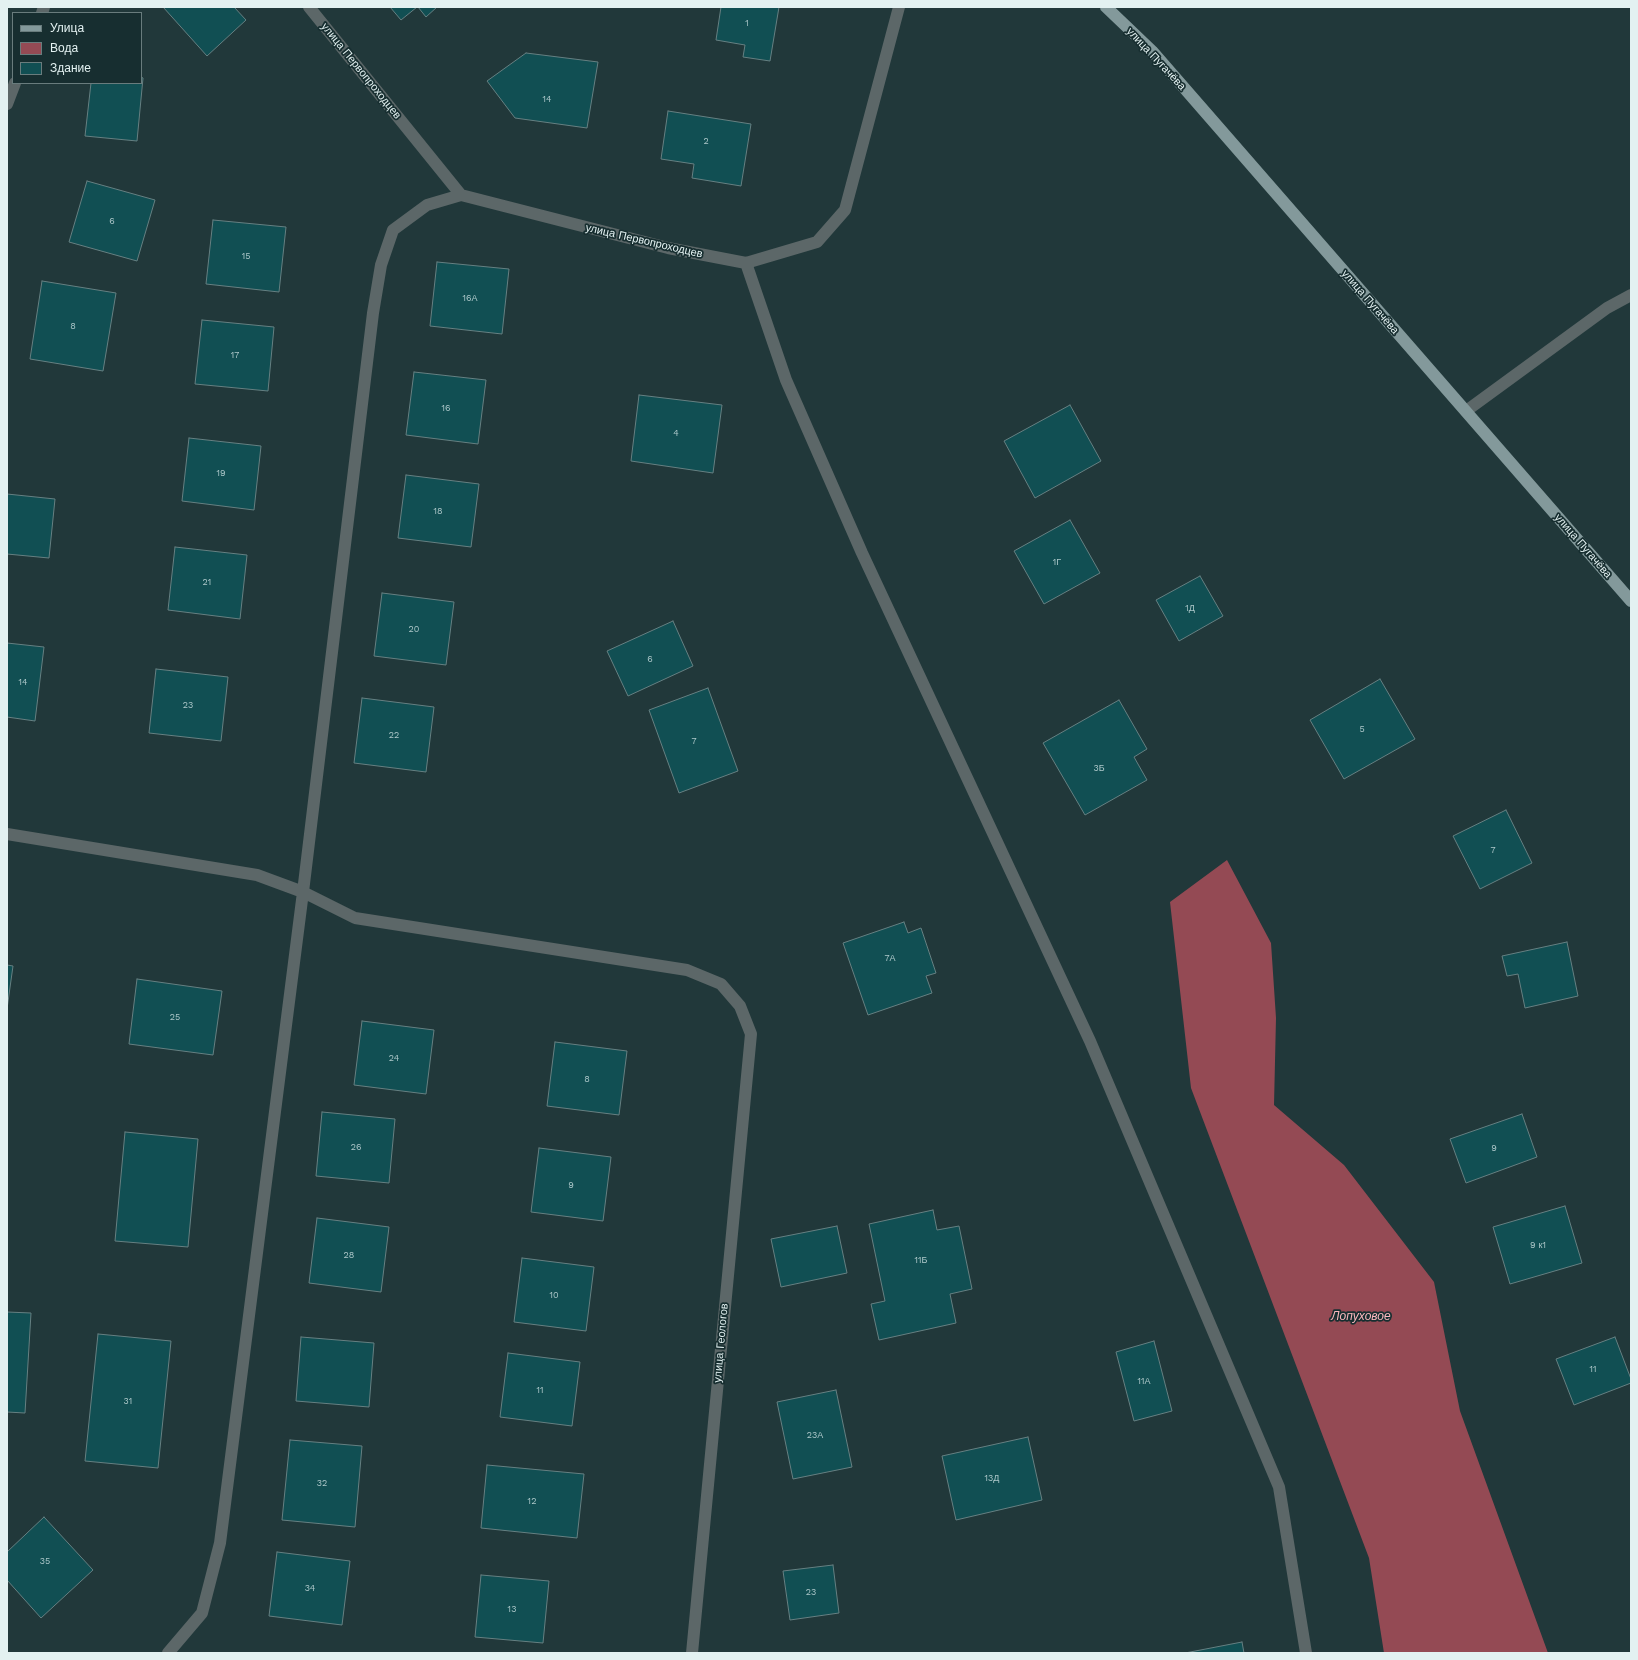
<!DOCTYPE html>
<meta charset="utf-8">
<style>
body{margin:0}
#map{position:relative;width:1638px;height:1660px;overflow:hidden;background:#21383a;font-family:"Work Sans",sans-serif}
canvas{display:block}
.frame{position:absolute;inset:0;border:8px solid #e3f1f1;pointer-events:none}
.legend{position:absolute;left:12px;top:12px;width:130px;height:72px;box-sizing:border-box;background:#172e30;border:1px solid #697c7d;margin:0;padding:5px 7px;list-style:none;font-size:12px;color:#e3f1f1}
.legend li{display:flex;align-items:center;gap:8px;height:20px}
.legend b{width:20px;border:1px solid #697c7d}
</style>
<div id="map">
<canvas width="1638" height="1660"></canvas>
<div class="frame"></div>
<ul class="legend">
<li><b style="height:5px;background:#83999b"></b>Улица</li>
<li><b style="height:11px;background:#944a54"></b>Вода</li>
<li><b style="height:11px;background:#114f53"></b>Здание</li>
</ul>
</div>
<script>
const ctx = document.querySelector('canvas').getContext('2d');
ctx.lineJoin = 'round';
function fill(path, color) {
  ctx.fillStyle = color;
  ctx.fill(path, 'evenodd');
}
function poly(rows) {
  const path = new Path2D();
  for (const r of rows) {
    path.moveTo(r[0], r[1]);
    for (let i = 2; i < r.length; i += 2) path.lineTo(r[i], r[i + 1]);
  }
  return path;
}
function strokePath(path, color, width, dash) {
  ctx.strokeStyle = color;
  ctx.lineWidth = width;
  ctx.lineCap = dash ? 'butt' : 'round';
  ctx.setLineDash(dash || []);
  ctx.stroke(path);
}
function write(font, color, halo, rows, align = 'center') {
  ctx.font = font + ' "Work Sans",sans-serif';
  ctx.lineWidth = 3.5;
  ctx.setLineDash([]);
  ctx.textBaseline = 'middle';
  ctx.strokeStyle = halo;
  ctx.fillStyle = color;
  for (const [text, x, y, turn = 0] of rows) {
    ctx.save();
    ctx.translate(x, y);
    ctx.rotate((+turn || 0) * Math.PI / 180);
    ctx.textAlign = isNaN(turn) ? turn : align;
    if (halo) ctx.strokeText(text, 0, 0);
    ctx.fillText(text, 0, 0);
    ctx.restore();
  }
}
const water = poly([
 [1227,860,1271,943,1276,1018,1274,1105,1344,1165,1434,1282,1460,1411,1548,1653,1384,1653,1369,1558,1191,1088,1170,902]
]);
const building = poly([
 [163,7,234,7,246,20,207,56,163,7],
 [390,7,417,7,401,20,390,7],
 [418,7,437,7,426,17,418,7],
 [721,7,779,7,770,61,743,57,745,45,716,40,721,7],
 [526,53,598,62,587,128,515,118,487,81,526,53],
 [141,77,143,78,137,141,85,136,91,83,141,83,141,77],
 [668,111,751,124,741,186,692,178,694,164,661,159,668,111],
 [87,181,155,200,137,261,69,242,87,181],
 [213,220,286,227,279,292,206,284,213,220],
 [437,262,509,269,502,334,430,326,437,262],
 [42,281,116,293,103,371,30,359,42,281],
 [202,320,274,327,268,391,195,384,202,320],
 [414,372,486,380,478,444,406,435,414,372],
 [639,395,722,405,713,473,631,461,639,395],
 [1070,405,1101,461,1035,498,1004,441,1070,405],
 [189,438,261,446,254,510,182,501,189,438],
 [406,475,479,484,471,547,398,538,406,475],
 [7,494,55,499,49,558,7,554,7,494],
 [1070,520,1100,573,1044,604,1014,551,1070,520],
 [175,547,247,555,240,619,168,610,175,547],
 [1200,576,1223,616,1179,641,1156,600,1200,576],
 [382,593,454,602,446,665,374,656,382,593],
 [673,621,693,666,628,696,607,651,673,621],
 [7,643,44,647,35,721,7,717,7,643],
 [156,669,228,677,221,741,149,733,156,669],
 [1380,679,1415,739,1344,779,1310,720,1380,679],
 [708,688,738,771,679,793,649,710,708,688],
 [362,698,434,707,426,772,354,763,362,698],
 [1119,700,1147,749,1134,757,1147,780,1085,815,1043,743,1119,700],
 [1506,810,1532,863,1480,889,1453,836,1506,810],
 [904,922,908,933,921,928,936,973,926,976,932,993,868,1015,843,943,904,922],
 [1567,942,1578,996,1525,1008,1518,974,1507,976,1502,956,1567,942],
 [7,965,13,966,7,1009,7,965],
 [137,979,222,991,213,1055,129,1044,137,979],
 [362,1021,434,1030,426,1094,354,1085,362,1021],
 [555,1042,627,1051,619,1115,547,1106,555,1042],
 [322,1112,395,1119,389,1183,316,1176,322,1112],
 [1522,1114,1537,1157,1466,1183,1450,1139,1522,1114],
 [125,1132,198,1139,188,1247,115,1241,125,1132],
 [539,1148,611,1157,603,1221,531,1212,539,1148],
 [1565,1206,1582,1263,1510,1284,1493,1227,1565,1206],
 [933,1210,937,1230,959,1226,972,1289,950,1294,956,1323,879,1340,871,1304,885,1301,869,1224,933,1210],
 [317,1218,389,1227,381,1292,309,1283,317,1218],
 [837,1226,847,1273,781,1287,771,1239,837,1226],
 [522,1258,594,1267,586,1331,514,1322,522,1258],
 [7,1312,31,1313,25,1413,7,1412,7,1312],
 [98,1334,171,1341,158,1468,85,1461,98,1334],
 [301,1337,374,1343,369,1407,296,1401,301,1337],
 [1615,1337,1631,1379,1631,1383,1574,1405,1556,1359,1615,1337],
 [1154,1341,1172,1411,1134,1421,1116,1352,1154,1341],
 [508,1353,580,1362,572,1426,500,1417,508,1353],
 [836,1390,852,1467,793,1479,777,1402,836,1390],
 [1028,1437,1042,1500,956,1520,942,1456,1028,1437],
 [290,1440,362,1446,355,1527,282,1520,290,1440],
 [487,1465,584,1474,577,1538,481,1528,487,1465],
 [44,1517,93,1570,41,1618,7,1580,7,1552,44,1517],
 [277,1552,350,1561,342,1625,269,1616,277,1552],
 [833,1565,839,1613,790,1620,783,1571,833,1565],
 [481,1575,549,1581,543,1643,475,1637,481,1575],
 [1242,1642,1244,1653,1185,1653,1242,1642]
]);
const minor = poly([
 [309,7,461,195,668,248,746,263,817,242,845,210,899,7],
 [42,13,44,7],
 [7,104,15,83],
 [746,263,786,380,862,553,1090,1041,1279,1487,1306,1653],
 [1466,411,1607,308,1631,295],
 [7,834,257,875,303,892,355,918,687,970,721,984,740,1006,751,1034,692,1653],
 [168,1653,202,1613,220,1543,303,892,373,313,381,265,393,230,427,205,461,195]
]);
const major = poly([
 [1106,7,1152,51,1631,601]
]);
const numberNames = [
 ["1",747,23],
 ["14",547,99],
 ["2",706,141],
 ["6",112,221],
 ["15",246,256],
 ["16А",470,298],
 ["8",73,326],
 ["17",235,355],
 ["16",446,408],
 ["4",676,433],
 ["19",221,473],
 ["18",438,511],
 ["1Г",1057,562],
 ["21",207,582],
 ["1Д",1190,608],
 ["20",414,629],
 ["6",650,659],
 ["14",23,682],
 ["23",188,705],
 ["5",1362,729],
 ["22",394,735],
 ["7",694,741],
 ["3Б",1099,768],
 ["7",1493,850],
 ["7А",890,958],
 ["25",175,1017],
 ["24",394,1058],
 ["8",587,1079],
 ["26",356,1147],
 ["9",1494,1148],
 ["9",571,1185],
 ["9 к1",1538,1245],
 ["28",349,1255],
 ["11Б",921,1260],
 ["10",554,1295],
 ["11",1593,1369],
 ["11А",1144,1381],
 ["11",540,1390],
 ["31",128,1401],
 ["23А",815,1435],
 ["13Д",992,1478],
 ["32",322,1483],
 ["12",532,1501],
 ["35",45,1561],
 ["34",310,1588],
 ["23",811,1592],
 ["13",512,1609]
];
const streetNames = [
 ["улица Пугачёва",1156,59,47],
 ["улица Первопроходцев",361,71,51],
 ["улица Первопроходцев",644,241,13],
 ["улица Пугачёва",1370,302,49],
 ["улица Пугачёва",1583,546,49],
 ["улица Геологов",721,1343,-85]
];
const waterNames = [
 ["Лопуховое",1361,1316]
];
fill(water, '#944a54');
fill(building, '#114f53');
strokePath(building, '#668082', 1);
strokePath(minor, '#5c6768', 12);
strokePath(major, '#83999b', 12);
write('9px', '#aec8ca', null, numberNames);
write('11px', '#e3f1f1', '#172e30', streetNames);
write('italic 12px', '#fab7bd', '#172e30', waterNames);
</script>
